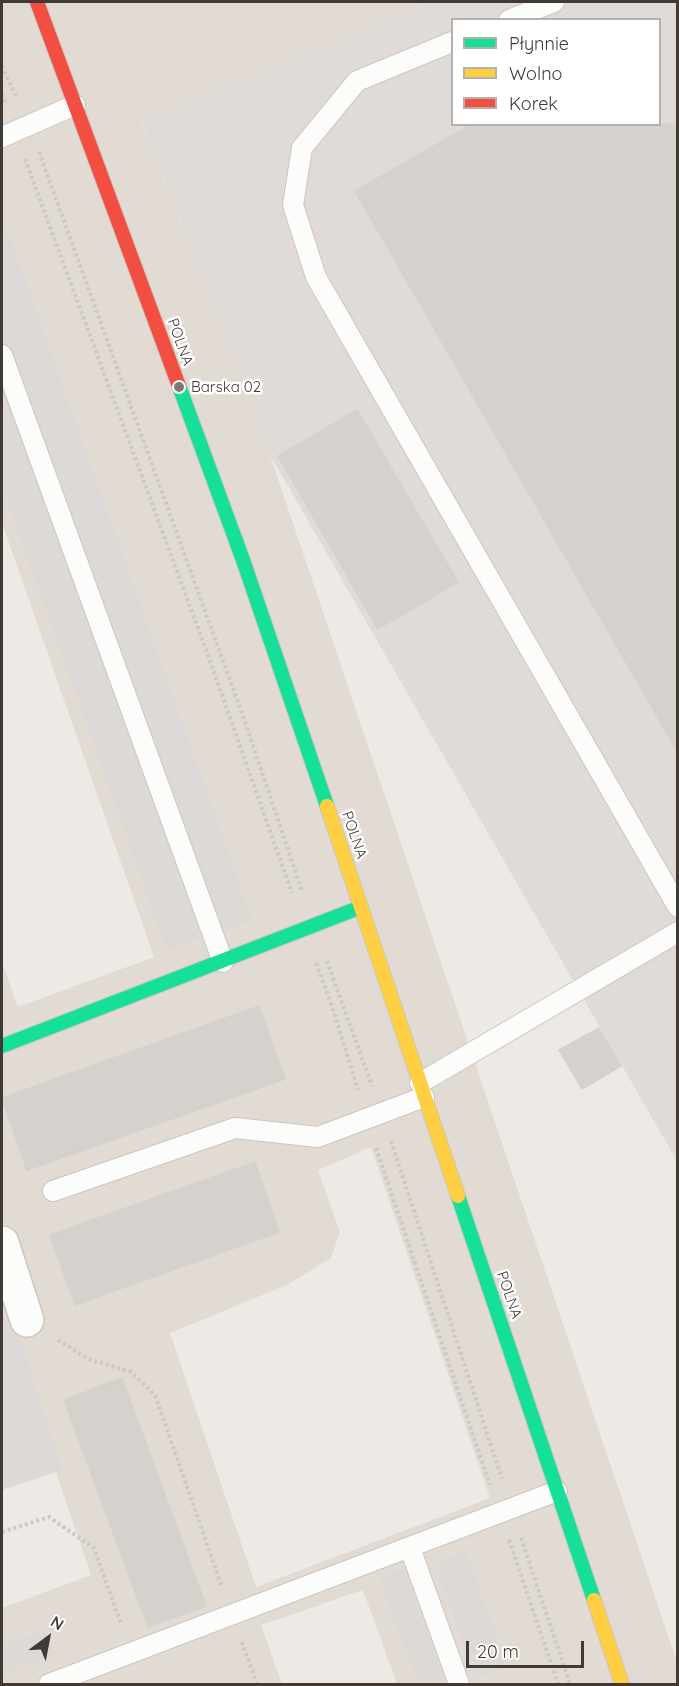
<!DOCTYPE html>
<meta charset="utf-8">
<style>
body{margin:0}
#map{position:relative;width:679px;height:1686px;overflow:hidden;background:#edeae6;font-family:Quicksand,sans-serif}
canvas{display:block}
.frame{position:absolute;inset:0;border:3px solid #413a34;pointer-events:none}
.legend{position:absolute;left:451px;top:18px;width:210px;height:108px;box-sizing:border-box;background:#fff;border:2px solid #b3b0ae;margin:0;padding:8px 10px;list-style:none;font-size:18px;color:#413a34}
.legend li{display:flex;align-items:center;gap:12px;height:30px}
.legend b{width:30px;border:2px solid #b3b0ae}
.north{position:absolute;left:18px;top:1608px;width:60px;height:60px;-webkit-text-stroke:4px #fff;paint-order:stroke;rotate:32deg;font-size:16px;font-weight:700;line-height:24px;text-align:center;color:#413a34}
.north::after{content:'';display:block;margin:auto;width:21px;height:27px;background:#413a34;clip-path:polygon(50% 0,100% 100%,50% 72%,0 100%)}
.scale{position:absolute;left:466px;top:1641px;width:118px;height:27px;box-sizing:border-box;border:3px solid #413a34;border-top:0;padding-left:8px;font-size:18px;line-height:21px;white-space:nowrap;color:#413a34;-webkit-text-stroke:4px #fff;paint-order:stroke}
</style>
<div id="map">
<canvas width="679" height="1686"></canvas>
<div class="frame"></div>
<ul class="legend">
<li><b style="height:8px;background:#16e098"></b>Płynnie</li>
<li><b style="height:8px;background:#ffcf43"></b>Wolno</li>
<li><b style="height:8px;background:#f24e42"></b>Korek</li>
</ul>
<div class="north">N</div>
<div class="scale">20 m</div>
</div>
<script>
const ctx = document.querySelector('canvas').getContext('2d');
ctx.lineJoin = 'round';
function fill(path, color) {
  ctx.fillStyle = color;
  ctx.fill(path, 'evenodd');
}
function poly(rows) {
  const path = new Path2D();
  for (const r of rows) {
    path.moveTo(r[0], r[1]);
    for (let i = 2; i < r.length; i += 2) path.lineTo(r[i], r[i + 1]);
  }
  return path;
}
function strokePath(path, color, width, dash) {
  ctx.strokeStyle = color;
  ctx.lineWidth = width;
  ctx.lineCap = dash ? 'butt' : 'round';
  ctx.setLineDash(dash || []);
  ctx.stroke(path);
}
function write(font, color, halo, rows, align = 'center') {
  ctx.font = font + ' Quicksand,sans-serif';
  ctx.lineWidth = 5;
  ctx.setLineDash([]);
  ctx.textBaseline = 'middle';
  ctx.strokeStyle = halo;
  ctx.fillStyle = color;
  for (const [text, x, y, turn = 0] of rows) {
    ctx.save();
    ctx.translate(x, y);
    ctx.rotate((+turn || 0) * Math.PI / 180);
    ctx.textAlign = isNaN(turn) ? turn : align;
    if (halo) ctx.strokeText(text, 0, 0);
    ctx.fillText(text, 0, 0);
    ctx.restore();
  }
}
const residential = poly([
 [2,2,432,2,141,120,270,455,677,1662,677,1684,397,1684,363,1590,261,1625,282,1684,2,1684,2,1608,91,1575,2,1314,2,963,18,1007,154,957,2,523],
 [371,1147,490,1498,256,1587,170,1333,289,1284,331,1258,340,1232,318,1170]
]);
const industrial = poly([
 [432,2,677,2,677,1161,270,455,141,119],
 [452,20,660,20,660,124,452,124]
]);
const parking = poly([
 [5,224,252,920,167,950,2,486,2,225],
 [2,1284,62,1470,2,1490],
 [466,1552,507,1667,476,1678,435,1563],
 [403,1569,446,1684,419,1684,379,1578],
 [42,1631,56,1654,2,1673,2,1646]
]);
const building = poly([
 [472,124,678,124,678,753,355,191,472,124],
 [357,410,458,582,378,629,278,456,357,410],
 [259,1006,285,1079,27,1170,2,1098,259,1006],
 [599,1028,621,1066,582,1089,559,1050,599,1028],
 [255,1162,279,1232,75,1305,50,1235,255,1162],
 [122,1378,206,1606,148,1627,64,1400,122,1378]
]);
const path = poly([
 [2,66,17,98],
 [2,94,6,104],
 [39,152,243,716,302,891],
 [25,159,205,647,292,893],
 [327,961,372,1086],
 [316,963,333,1009,358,1090],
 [391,1141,502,1479],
 [376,1148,490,1485],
 [58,1340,88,1359,131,1372,155,1395,222,1587],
 [2,1532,49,1517,94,1548,121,1624],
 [521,1538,570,1684],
 [509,1540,558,1684],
 [242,1642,257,1684]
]);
const lane = poly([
 [509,20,554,2],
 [452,42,357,81,302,148,293,205,316,277,678,907],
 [2,137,75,105],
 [2,355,223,962],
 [420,1083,678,932],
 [53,1191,235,1128,318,1137,424,1097],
 [410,1548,459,1684],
 [49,1684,557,1491]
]);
const street = poly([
 [2,1243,27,1320]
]);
const fast = poly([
 [179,386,243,560,327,806],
 [2,1046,361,907],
 [458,1196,594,1600]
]);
const slow = poly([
 [327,806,458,1196],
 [594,1600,622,1684]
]);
const jam = poly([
 [37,2,179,386]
]);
const markers = [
 [179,387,6,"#7d7872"]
];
const streetNames = [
 ["POLNA",180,342,70],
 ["POLNA",354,835,71],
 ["POLNA",509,1295,71]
];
const poiNames = [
 ["Barska 02",191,387]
];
fill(residential, '#e1dbd3');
fill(industrial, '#e0dbd7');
fill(parking, '#dcd9d6');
fill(building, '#d5d1cd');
strokePath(building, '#d5d1cc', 1.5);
strokePath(lane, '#c9c6c2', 22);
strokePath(street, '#c9c6c2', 36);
strokePath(fast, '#ccc6be', 16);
strokePath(slow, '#ccc6be', 16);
strokePath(jam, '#ccc6be', 16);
strokePath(path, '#cbc9c6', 4, [3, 3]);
strokePath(lane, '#fcfcfb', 20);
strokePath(street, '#fcfcfb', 33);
strokePath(fast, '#16e098', 14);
strokePath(slow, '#ffcf43', 14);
strokePath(jam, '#f24e42', 14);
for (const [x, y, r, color] of markers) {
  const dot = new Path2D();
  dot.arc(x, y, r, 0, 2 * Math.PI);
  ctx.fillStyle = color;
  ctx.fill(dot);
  strokePath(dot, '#fff', 2);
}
write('15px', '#413a34', '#fff', streetNames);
write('15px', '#413a34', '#fff', poiNames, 'left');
</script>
